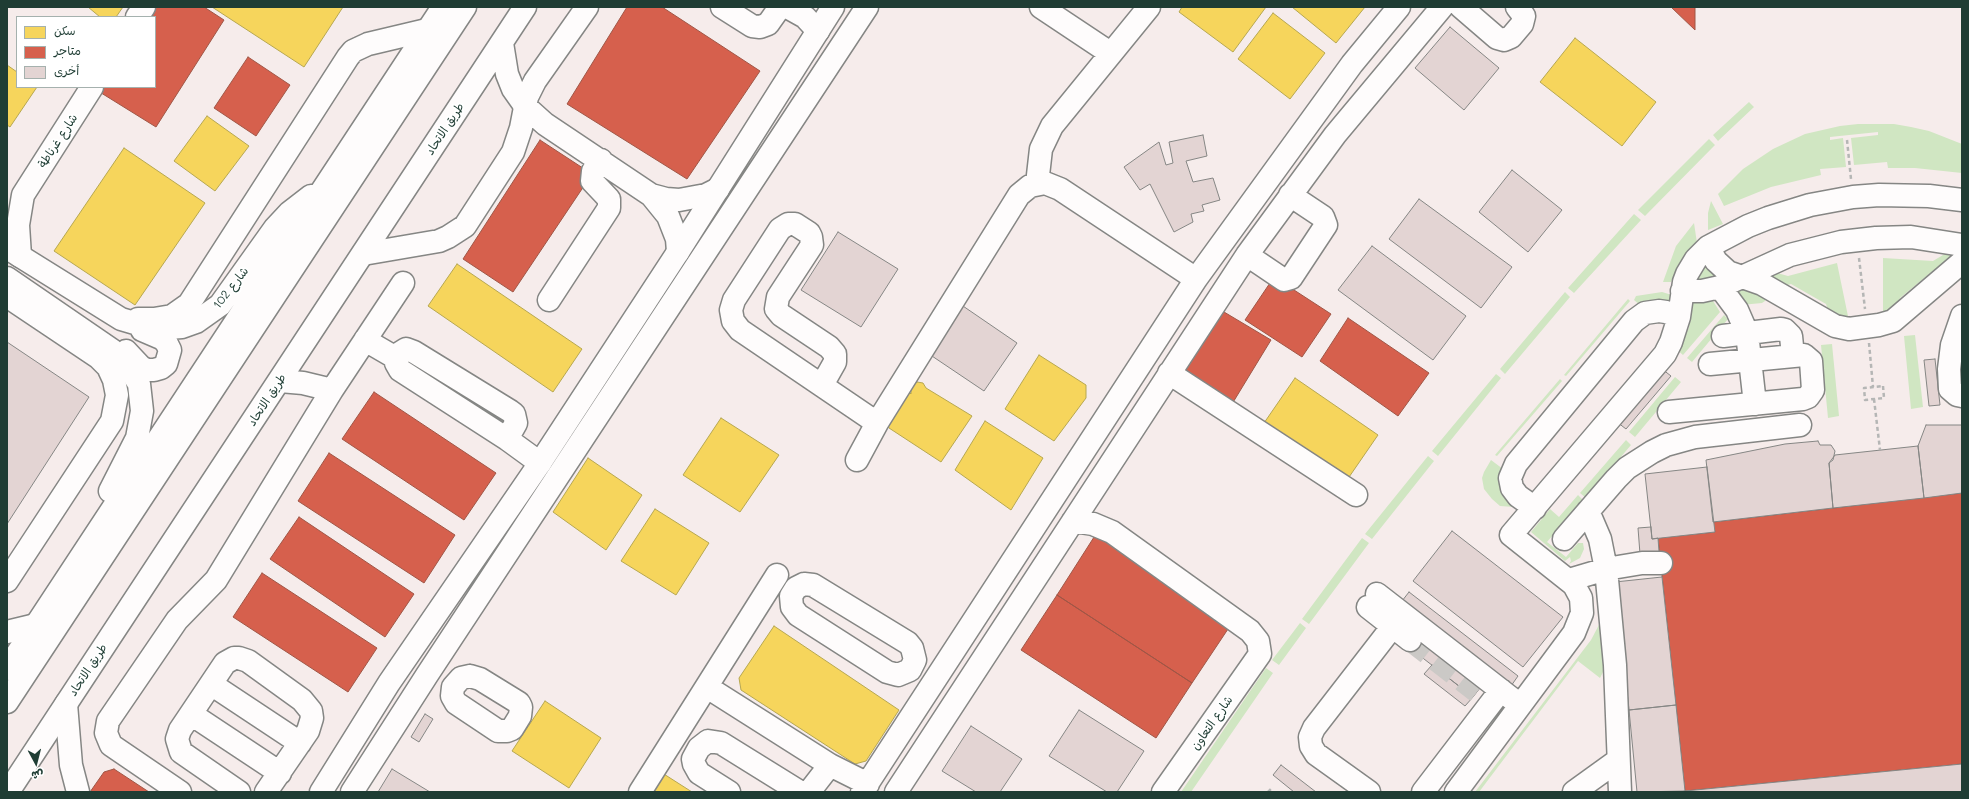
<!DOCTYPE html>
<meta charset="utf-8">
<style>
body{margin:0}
#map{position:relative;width:1969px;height:799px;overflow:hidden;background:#f6eceb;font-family:Mali,"Playpen Sans Arabic",sans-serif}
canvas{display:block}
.frame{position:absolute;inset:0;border:8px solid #1f3d34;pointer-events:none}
.legend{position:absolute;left:16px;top:16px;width:140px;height:72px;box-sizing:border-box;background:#fff;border:1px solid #a5b1ae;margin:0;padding:5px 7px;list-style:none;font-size:12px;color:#1f3d34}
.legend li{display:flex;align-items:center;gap:8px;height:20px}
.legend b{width:20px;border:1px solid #a5b1ae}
.north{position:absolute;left:16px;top:743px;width:40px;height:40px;-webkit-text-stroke:3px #fff;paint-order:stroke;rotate:173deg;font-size:11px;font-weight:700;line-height:16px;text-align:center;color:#1f3d34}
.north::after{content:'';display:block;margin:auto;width:14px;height:18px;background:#1f3d34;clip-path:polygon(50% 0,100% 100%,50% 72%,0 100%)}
</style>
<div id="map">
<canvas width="1969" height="799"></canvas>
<div class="frame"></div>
<ul class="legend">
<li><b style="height:11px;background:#f6d55c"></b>سكن</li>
<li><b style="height:11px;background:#d6604d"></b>متاجر</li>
<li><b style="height:11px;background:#e3d4d3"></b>أخرى</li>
</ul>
<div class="north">ش</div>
</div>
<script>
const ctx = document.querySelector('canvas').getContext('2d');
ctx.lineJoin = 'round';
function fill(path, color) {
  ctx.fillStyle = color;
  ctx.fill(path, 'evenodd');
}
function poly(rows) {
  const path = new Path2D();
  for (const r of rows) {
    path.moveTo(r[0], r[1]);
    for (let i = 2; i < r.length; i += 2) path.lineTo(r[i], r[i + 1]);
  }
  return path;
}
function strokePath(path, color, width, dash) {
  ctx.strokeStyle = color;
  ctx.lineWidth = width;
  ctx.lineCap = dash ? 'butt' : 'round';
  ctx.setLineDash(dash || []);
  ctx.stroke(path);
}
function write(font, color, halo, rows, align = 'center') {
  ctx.font = font + ' Mali,"Playpen Sans Arabic",sans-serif';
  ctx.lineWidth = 4;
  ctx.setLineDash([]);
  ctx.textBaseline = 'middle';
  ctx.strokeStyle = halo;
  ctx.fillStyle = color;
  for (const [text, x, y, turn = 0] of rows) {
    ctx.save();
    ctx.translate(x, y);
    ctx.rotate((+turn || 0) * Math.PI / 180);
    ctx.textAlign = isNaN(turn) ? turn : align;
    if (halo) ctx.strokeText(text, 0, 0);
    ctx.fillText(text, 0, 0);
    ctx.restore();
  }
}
const green = poly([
 [1749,102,1754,107,1718,141,1713,135],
 [1858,124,1894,124,1911,127,1929,131,1962,144,1962,173,1915,168,1888,168,1887,162,1854,165,1851,138,1878,135,1878,132,1830,137,1830,140,1843,138,1846,167,1820,169,1821,175,1771,187,1724,206,1718,194,1743,169,1773,149,1805,134,1840,126],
 [1709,139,1715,145,1645,216,1638,210],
 [1711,201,1723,224,1708,230,1708,213],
 [1634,214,1641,220,1574,293,1568,288],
 [1694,223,1697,243,1679,264,1671,282,1663,282,1676,246],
 [1948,252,1962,256,1942,271,1934,270,1900,298,1899,307,1883,316,1883,258,1933,261],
 [1837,263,1849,321,1829,313,1826,304,1791,284,1781,287,1766,278,1770,271,1788,276],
 [1703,265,1707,265,1716,278,1691,282],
 [1749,289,1766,298,1765,301,1762,303,1741,305,1735,290],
 [1565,292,1570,297,1505,374,1500,369],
 [1662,292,1672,295,1672,302,1641,306,1634,300,1636,296],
 [1628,299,1630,301,1566,376,1564,375],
 [1713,301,1720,312,1683,355,1675,348,1689,328,1691,303],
 [1724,315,1728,319,1692,362,1687,358],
 [1915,335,1923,407,1911,409,1904,336],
 [1832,344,1839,416,1828,418,1821,345],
 [1496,374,1501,378,1438,456,1432,451],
 [1675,377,1681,382,1635,437,1629,432],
 [1560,379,1562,381,1497,456,1495,455],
 [1626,440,1631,445,1586,498,1580,493],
 [1428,456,1434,461,1372,539,1365,534],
 [1491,460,1503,469,1517,504,1514,507,1500,506,1492,499,1484,489,1482,478,1484,472],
 [1578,495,1583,500,1547,542,1566,557,1578,543,1583,543,1584,549,1580,558,1569,564,1571,561,1570,557,1565,561,1531,532,1550,509,1559,517],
 [1362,538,1369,543,1309,624,1302,619],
 [1601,621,1605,668,1600,678,1578,661,1479,792,1475,792,1591,640],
 [1300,623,1306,628,1279,665,1272,660],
 [1266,668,1273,673,1191,792,1181,792]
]);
const homes = poly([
 [88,7,123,7,116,17,100,17,88,7],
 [212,7,343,7,304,67,212,7],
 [1182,7,1266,7,1233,52,1179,12,1182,7],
 [1292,7,1365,7,1336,43,1292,7],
 [1273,13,1325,53,1290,99,1238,59,1273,13],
 [1575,38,1656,102,1622,146,1540,82,1575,38],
 [7,65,17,72,17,87,37,87,10,127,7,125,7,65],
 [207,116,249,146,215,191,174,161,207,116],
 [124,148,205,203,135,305,54,251,124,148],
 [457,264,582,349,553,392,428,306,457,264],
 [1039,355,1086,385,1086,398,1054,441,1005,409,1039,355],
 [1295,378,1378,435,1347,480,1264,423,1295,378],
 [917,382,923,383,926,388,972,416,941,462,889,428,887,422,890,416,895,414,893,412,908,391,911,394,911,386,917,382],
 [721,418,779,455,740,512,683,475,721,418],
 [985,421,1043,458,1011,510,955,470,985,421],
 [588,458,642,495,606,550,553,512,588,458],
 [655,509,709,543,676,595,621,561,655,509],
 [774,626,899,710,866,761,855,764,741,690,739,678,774,626],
 [545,701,601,738,569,788,512,751,545,701],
 [656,769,692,792,641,792,656,769]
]);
const shops = poly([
 [152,7,204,7,224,20,156,127,98,91,101,87,155,87,155,17,146,17,152,7],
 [627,7,662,7,760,71,687,179,567,104,627,7],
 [1671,7,1695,7,1695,30,1671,7],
 [248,57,290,85,256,136,214,108,248,57],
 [540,140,592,174,513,292,463,259,540,140],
 [1274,277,1331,314,1302,357,1245,320,1274,277],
 [1219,309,1271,340,1232,404,1181,373,1219,309],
 [1348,318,1429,373,1398,416,1320,361,1348,318],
 [374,392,496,473,464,520,342,439,374,392],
 [329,453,455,535,424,583,298,501,329,453],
 [1962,493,1962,764,1685,791,1658,538,1715,532,1713,522,1962,493],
 [299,517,414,594,385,637,270,559,299,517],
 [1096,534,1230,626,1192,683,1057,595,1096,534],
 [262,573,377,648,348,692,233,617,262,573],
 [1057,595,1192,683,1156,738,1021,650,1057,595],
 [114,769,149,792,90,792,104,772,114,769]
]);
const building = poly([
 [1450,27,1499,68,1464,110,1415,68,1450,27],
 [1203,135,1207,156,1186,161,1193,182,1213,178,1220,200,1202,205,1204,211,1191,214,1193,222,1174,232,1150,184,1140,190,1124,167,1159,142,1166,165,1173,163,1169,142,1203,135],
 [1512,170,1562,210,1528,252,1479,212,1512,170],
 [1419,199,1512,267,1481,308,1389,239,1419,199],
 [838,232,898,269,861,327,801,290,838,232],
 [1372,246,1466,316,1433,360,1338,290,1372,246],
 [960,304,1017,343,984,391,926,352,960,304],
 [7,342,89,397,7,524,7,342],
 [1935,359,1940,405,1929,406,1924,360,1935,359],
 [1662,369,1671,376,1626,429,1617,422,1662,369],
 [1926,425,1962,425,1962,493,1924,498,1918,446,1926,425],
 [1818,441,1820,445,1831,445,1835,451,1833,460,1829,463,1833,508,1713,522,1706,460,1785,444,1818,441],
 [1918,446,1924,498,1833,508,1829,463,1835,455,1918,446],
 [1707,467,1715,532,1652,539,1645,474,1707,467],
 [1651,527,1652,539,1658,538,1659,552,1640,554,1638,528,1651,527],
 [1452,531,1563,617,1523,667,1413,581,1452,531],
 [1662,577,1676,705,1629,710,1615,582,1662,577],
 [1409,592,1518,676,1511,686,1402,601,1409,592],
 [1413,636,1480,688,1473,697,1406,645,1413,636],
 [1432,665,1473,697,1465,706,1424,674,1432,665],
 [1676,705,1685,791,1637,792,1629,710,1676,705],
 [1079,710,1144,751,1117,792,1107,792,1049,756,1079,710],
 [425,714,433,719,419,742,411,737,425,714],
 [971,726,1022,759,1000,792,976,792,942,771,971,726],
 [1962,764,1962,792,1681,792,1685,791,1962,764],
 [1281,765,1316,792,1294,792,1273,775,1281,765],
 [392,769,430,792,378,792,392,769]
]);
const minorTunnel = poly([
 [1410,640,1477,692]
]);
const path = poly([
 [1847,140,1851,179],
 [1859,258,1865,309],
 [1869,343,1873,387],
 [1883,386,1884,398,1865,400,1864,388,1883,386],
 [1874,399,1880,450],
 [1268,792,1271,789]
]);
const minor = poly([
 [722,7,752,26,760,27,768,24,780,7],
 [787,7,805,17,818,31],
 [1041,7,1110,53],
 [1461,7,1497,38,1504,40,1511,37,1522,24,1524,16,1517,7],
 [137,17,144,7],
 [525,106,545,124,651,195,668,216,677,239,678,252],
 [1037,184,1041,149,1052,126,1149,7],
 [651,195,666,199,679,200,706,195,718,189],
 [1708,247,1716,261,1728,272,1762,284,1835,326,1849,329,1879,325,1893,321,1962,262],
 [363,254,439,241,448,237,465,226,513,152,521,128,527,97,535,81,587,7],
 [1247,255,1284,280,1291,278,1326,225,1323,217,1290,195],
 [20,256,18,225,23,195,92,87],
 [1720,287,1737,310,1747,333,1755,404],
 [1682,291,1702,291,1720,287,1790,255,1841,242,1876,238,1911,237,1962,245],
 [7,296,98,357,108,367,114,380,117,395,112,421,7,581],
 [549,300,609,208,609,199,592,181,593,171,601,160],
 [1962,316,1952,345,1949,369,1950,389,1957,395,1962,396],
 [138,319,154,319,172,316,189,304,348,57,353,51,368,44,427,30],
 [1723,336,1781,329,1785,330,1791,336,1793,356],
 [365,340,396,358],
 [1169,373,1356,495],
 [280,381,303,383,332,390],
 [822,385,835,362,835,354,829,347,781,315,776,309,778,297,812,245,811,237,809,233,795,224,788,224,780,229,734,300,731,310,733,321,740,330,877,423],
 [1669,412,1803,399,1808,397,1813,390,1811,361,1804,355,1710,364],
 [507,439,516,423,514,414,510,411,414,352,406,349,398,354,396,363,400,370,507,439,540,463],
 [857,460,877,423,1019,195,1030,186,1045,183,1060,189,1196,279],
 [1535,508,1518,496,1512,488,1510,478,1516,464,1634,321,1645,313,1659,311,1666,312,1679,317],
 [1588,511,1600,539,1606,569,1615,665,1620,792],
 [1073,521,1093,524,1112,532,1250,631,1258,641,1260,654,1163,792],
 [1564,539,1616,479,1627,468,1652,452,1666,445,1695,437,1800,425],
 [1569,580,1606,569,1642,563,1661,563],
 [804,584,813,585,908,643,912,648,915,660,910,670,898,675,887,672,798,615,792,607,791,596,796,588,804,584],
 [1377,594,1520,705],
 [1368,607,1410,640],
 [7,632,36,625],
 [470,676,480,679,519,703,521,707,520,716,512,729,507,731,498,731,456,703,452,696,453,687,461,678,470,676],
 [211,684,300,743],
 [707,687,830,765,868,784],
 [66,704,71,765,78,792],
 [191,714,280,773],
 [180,792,111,745,106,733,108,721,177,620,216,580,332,390,403,283],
 [239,792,181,752,177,739,180,730,225,663,234,658,239,658,248,661,302,700,311,711,312,718,308,731,266,792],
 [640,792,777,575],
 [729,792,699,773,694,764,693,759,699,748,708,741,721,743,800,792],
 [809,792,830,765],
 [862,792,1196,279,1352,64,1399,7],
 [896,792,1247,255,1335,135,1442,7],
 [1369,792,1316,754,1311,746,1310,737,1314,728,1393,626],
 [1423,792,1501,690],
 [1456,792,1574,633,1582,613,1581,598,1574,585,1511,535,1665,354,1671,342,1679,317,1684,282,1687,274,1696,259,1708,247,1748,226,1768,218,1810,205,1853,197,1879,195,1929,196,1962,200],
 [1574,792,1617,761]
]);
const major = poly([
 [7,248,121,319,155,329,182,327,196,322,220,305,275,228,289,213,311,196],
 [7,278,112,350,127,365,139,384,142,411,137,438,110,491],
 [126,351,141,367,147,370,154,370,161,368,166,364,170,350,167,344,163,339,142,330],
 [7,669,443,7],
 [321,792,389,683,540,463,678,252,833,7],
 [352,792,427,675,867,7]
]);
const highway = poly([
 [502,43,507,74,513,89,525,106],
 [7,702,465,7],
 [8,792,525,7]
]);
const streetNames = [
 ["طريق الاتحاد",445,129,-57],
 ["شارع غرناطة",58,141,-57],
 ["شارع 102",231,288,-52],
 ["طريق الاتحاد",267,400,-57],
 ["طريق الاتحاد",88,670,-57],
 ["شارع التعاون",1212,723,-55]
];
fill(green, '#d0e6c2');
fill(homes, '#f6d55c');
strokePath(homes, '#b6a750', 1);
fill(shops, '#d6604d');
strokePath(shops, '#9f5646', 1);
fill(building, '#e3d4d3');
strokePath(building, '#858684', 1);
strokePath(minorTunnel, '#cbc9c6', 22, [22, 11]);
strokePath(minor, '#858684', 25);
strokePath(major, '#858684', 25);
strokePath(highway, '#858684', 25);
strokePath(path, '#b5b6b5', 2.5, [4, 3]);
strokePath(minor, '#fefcfc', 22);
strokePath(major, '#fefcfc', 22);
strokePath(highway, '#fefcfc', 22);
write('12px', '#1f3d34', '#fff', streetNames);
</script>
